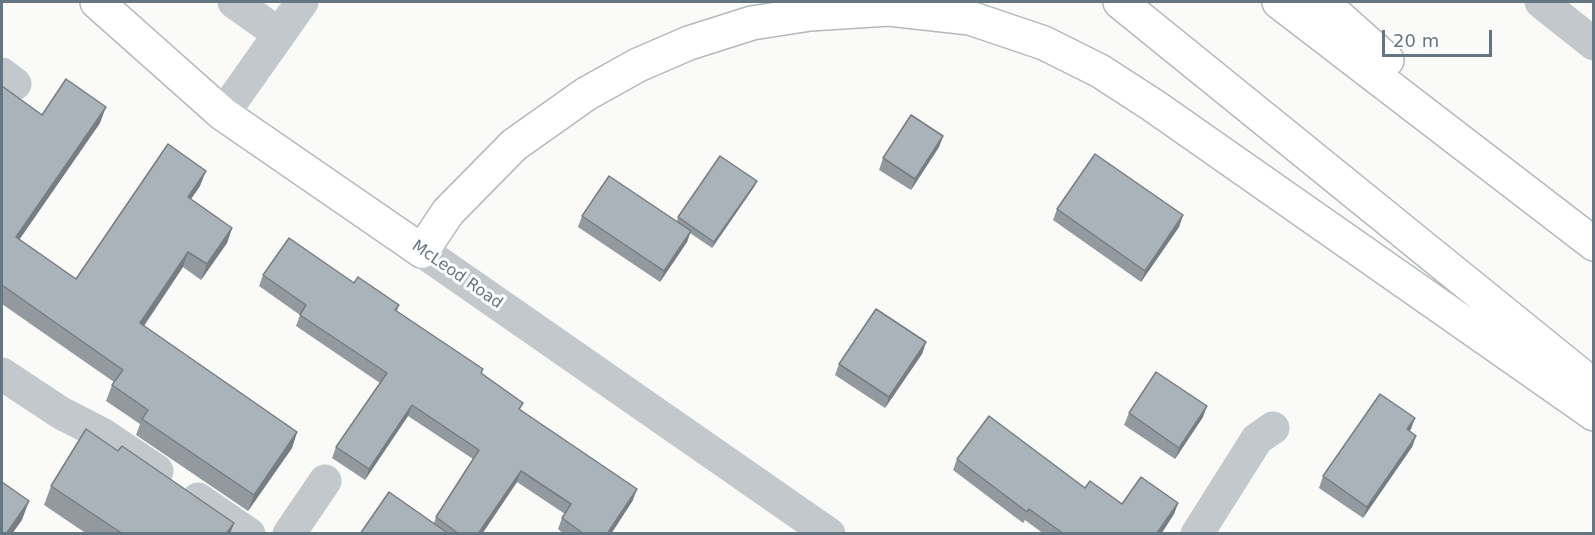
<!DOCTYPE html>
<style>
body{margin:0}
#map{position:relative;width:1595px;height:535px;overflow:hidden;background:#fafaf8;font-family:"DejaVu Sans",sans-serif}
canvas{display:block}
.frame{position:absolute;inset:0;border:3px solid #657683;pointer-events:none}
.scale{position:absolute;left:1382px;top:30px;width:110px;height:27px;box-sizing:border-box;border:3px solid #657683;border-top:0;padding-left:8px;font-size:18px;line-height:21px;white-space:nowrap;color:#657683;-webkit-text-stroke:4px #fff;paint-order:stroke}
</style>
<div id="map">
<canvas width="1595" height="535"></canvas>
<div class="frame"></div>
<div class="scale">20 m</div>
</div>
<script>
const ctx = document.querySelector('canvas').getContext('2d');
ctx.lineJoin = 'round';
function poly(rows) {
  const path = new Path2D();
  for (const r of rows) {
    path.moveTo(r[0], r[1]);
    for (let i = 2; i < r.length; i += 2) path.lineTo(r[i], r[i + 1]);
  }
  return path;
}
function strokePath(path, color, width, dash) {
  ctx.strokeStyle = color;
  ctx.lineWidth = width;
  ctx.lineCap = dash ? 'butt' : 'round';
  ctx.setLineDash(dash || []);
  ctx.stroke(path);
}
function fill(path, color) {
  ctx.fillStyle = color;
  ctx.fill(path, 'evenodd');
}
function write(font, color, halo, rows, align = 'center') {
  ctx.font = font + ' "DejaVu Sans",sans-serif';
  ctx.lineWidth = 6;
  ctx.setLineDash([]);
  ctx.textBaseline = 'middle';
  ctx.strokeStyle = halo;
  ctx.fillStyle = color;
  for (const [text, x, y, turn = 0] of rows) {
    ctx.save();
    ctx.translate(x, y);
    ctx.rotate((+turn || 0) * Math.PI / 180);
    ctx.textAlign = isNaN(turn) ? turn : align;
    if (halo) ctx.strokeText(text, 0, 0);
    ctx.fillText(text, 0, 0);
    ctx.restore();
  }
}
const minor = poly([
 [234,2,279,34],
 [1541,2,1594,44],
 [2,74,15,84],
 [223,114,302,2],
 [422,251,829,534],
 [2,374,61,413,102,434,157,471],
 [198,499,249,534],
 [289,534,325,481],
 [1197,534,1257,439,1273,428]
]);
const major = poly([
 [97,2,223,114,422,251]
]);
const highway = poly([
 [1120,2,1594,386],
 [1279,2,1594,244],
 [1322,2,1387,60],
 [422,251,448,212,514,145,586,94,638,65,689,43,752,23,810,14,889,9,970,18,1044,43,1100,71,1154,106,1594,414]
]);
const wall = poly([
 [2,86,42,115,100,123,19,240,76,279,200,186,191,199,232,228,227,243,201,280,183,267,144,326,297,432,292,448,248,511,136,435,140,424,106,401,112,385,114,382,2,304],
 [943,136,939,147,911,190,879,170,883,158],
 [754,187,712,248,690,233,687,242,660,282,578,227,582,216,677,221,678,217],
 [1057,209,1183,215,1179,227,1141,282,1053,220],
 [263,275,354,283,399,305,397,311,482,374,521,410,633,500,611,534,564,534,558,529,562,518,565,514,517,482,482,534,360,534,434,523,436,517,473,459,408,416,365,480,332,458,336,447,380,383,296,326,300,315,259,286],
 [926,342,922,354,885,408,835,375,839,364],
 [1129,413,1203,417,1175,459,1124,425],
 [1411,429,1409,431,1416,436,1412,447,1363,518,1319,488,1323,476],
 [957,459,1085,488,1122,504,1178,503,1174,514,1161,534,1044,534,1025,520,1023,523,953,470],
 [51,486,230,534,87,534,44,505]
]);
const shadedWall = poly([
 [106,107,100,123,10,253,16,237],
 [943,136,939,147,911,190,915,179],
 [206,171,200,186,182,212,188,197],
 [757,181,754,187,712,248,714,242],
 [1183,215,1179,227,1141,282,1145,271],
 [232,228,227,243,201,280,207,264],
 [691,231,687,242,660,282,664,271],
 [188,252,183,267,135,339,140,323],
 [926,342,922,354,885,408,889,397],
 [412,405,408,416,365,480,369,469],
 [1207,406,1203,417,1175,459,1179,448],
 [1415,418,1411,429,1403,441,1407,429],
 [297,432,292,448,248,511,254,495],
 [1416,436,1412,447,1363,518,1367,507],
 [521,471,517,482,482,534,478,534],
 [637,489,633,500,611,534,607,534],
 [29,501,22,520,12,534,6,534],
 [1178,503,1174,514,1161,534,1157,534],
 [234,523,230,534,226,534]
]);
const building = poly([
 [66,79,106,107,16,237,76,279,168,144,206,171,188,197,232,228,207,264,188,252,140,323,297,432,254,495,142,419,148,410,112,385,123,370,2,285,2,86,42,115,66,79],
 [911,115,943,136,915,179,883,158,911,115],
 [1095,154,1183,215,1145,271,1057,209,1095,154],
 [720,156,757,181,714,242,678,217,720,156],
 [609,176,691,231,664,271,582,216,609,176],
 [289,238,354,283,358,277,399,305,395,310,483,369,481,373,523,403,519,409,637,489,607,534,584,534,562,518,571,504,521,471,478,534,459,534,436,517,479,450,412,405,369,469,336,447,387,373,300,315,306,305,263,275,289,238],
 [876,309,926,342,889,397,839,364,876,309],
 [1156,372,1207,406,1179,448,1129,413,1156,372],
 [1380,394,1415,418,1407,429,1416,436,1367,507,1323,476,1380,394],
 [989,416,1085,488,1090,481,1122,504,1141,477,1178,503,1157,533,1159,534,1064,534,1029,509,1027,512,957,459,989,416],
 [86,429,118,451,122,446,234,523,226,534,123,534,51,486,86,429],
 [2,482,29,501,6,534,2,534,2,482],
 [389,492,449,534,360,534,389,492]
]);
const streetNames = [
 ["McLeod Road",457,275,35]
];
strokePath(major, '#b5babe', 36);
strokePath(highway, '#b4b9bd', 36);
strokePath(minor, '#c3c8cc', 33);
strokePath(major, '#fff', 33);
strokePath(highway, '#fff', 33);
fill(wall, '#929a9f');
fill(shadedWall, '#777d82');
fill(building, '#aab3b9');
strokePath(building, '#777d82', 1.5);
write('16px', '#657683', '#fff', streetNames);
</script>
